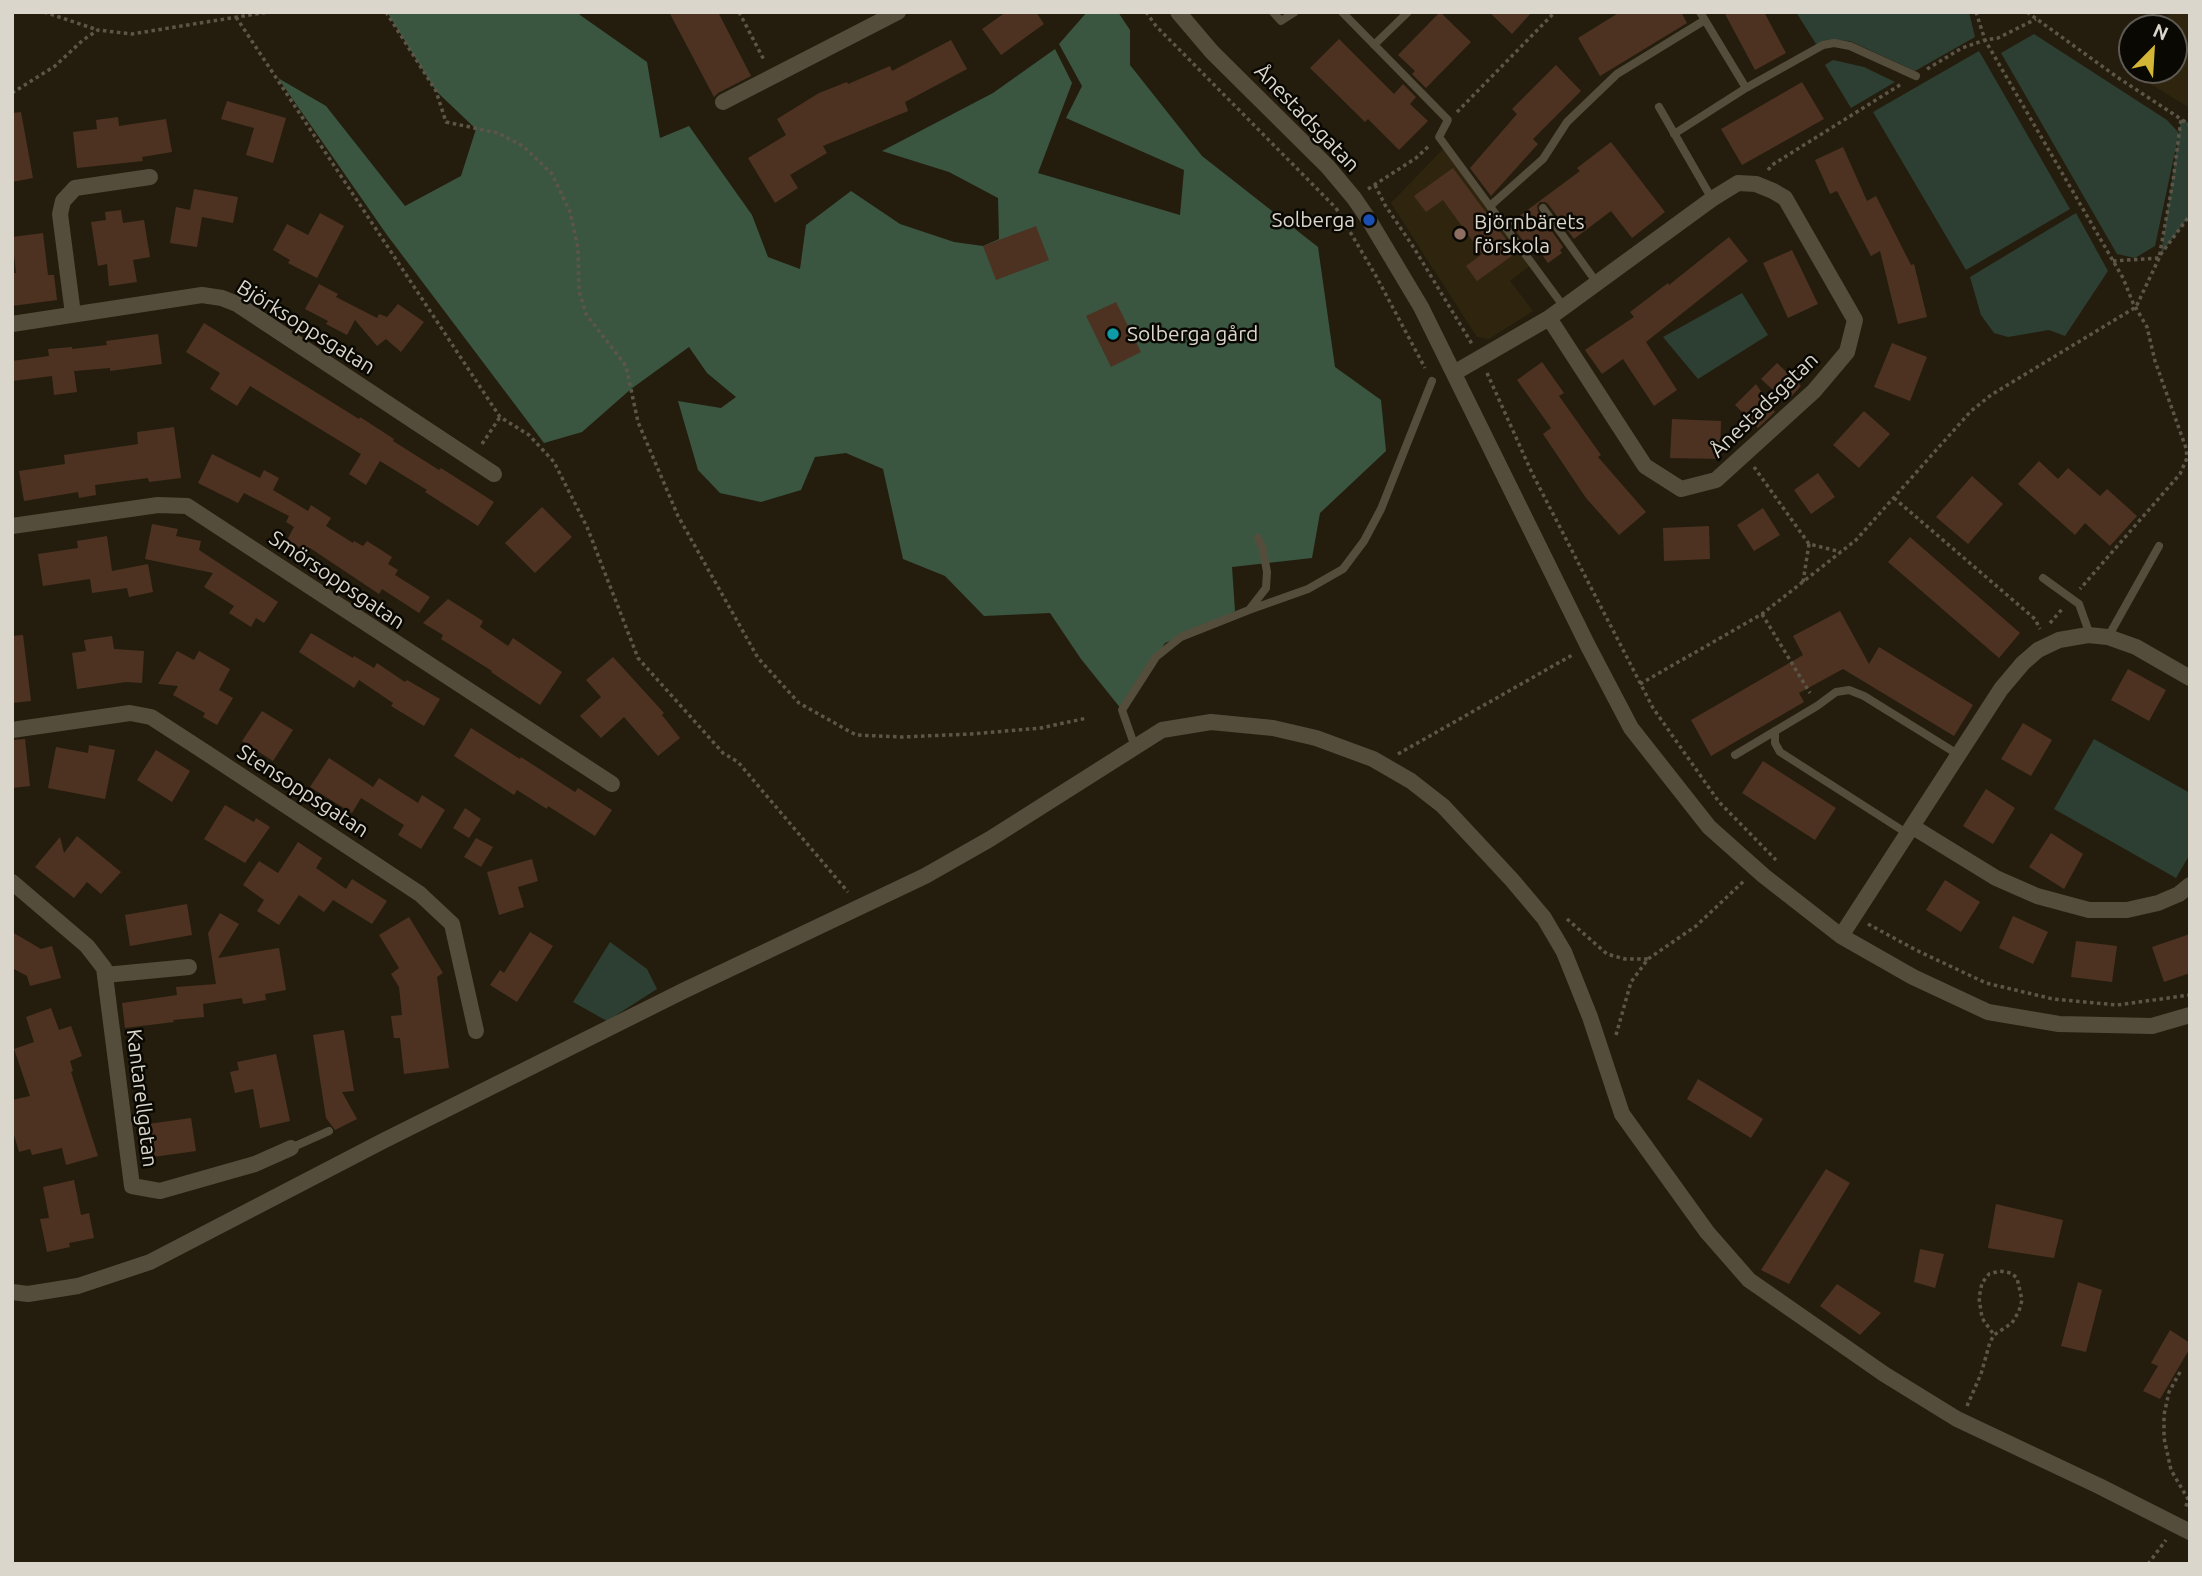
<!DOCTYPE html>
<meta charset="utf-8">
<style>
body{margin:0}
#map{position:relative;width:2202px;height:1576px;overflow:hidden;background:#241d0d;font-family:Ubuntu,sans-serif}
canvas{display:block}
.frame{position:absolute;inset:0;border:14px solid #dbd6cc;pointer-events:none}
.north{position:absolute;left:2118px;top:14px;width:70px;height:70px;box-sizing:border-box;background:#0a0803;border:2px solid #5e5a53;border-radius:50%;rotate:24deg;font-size:19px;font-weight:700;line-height:28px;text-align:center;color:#dbd6cc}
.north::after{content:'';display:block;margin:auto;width:24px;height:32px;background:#d3b635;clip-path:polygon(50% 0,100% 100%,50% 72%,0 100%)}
</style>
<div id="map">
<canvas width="2202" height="1576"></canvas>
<div class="frame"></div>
<div class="north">N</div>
</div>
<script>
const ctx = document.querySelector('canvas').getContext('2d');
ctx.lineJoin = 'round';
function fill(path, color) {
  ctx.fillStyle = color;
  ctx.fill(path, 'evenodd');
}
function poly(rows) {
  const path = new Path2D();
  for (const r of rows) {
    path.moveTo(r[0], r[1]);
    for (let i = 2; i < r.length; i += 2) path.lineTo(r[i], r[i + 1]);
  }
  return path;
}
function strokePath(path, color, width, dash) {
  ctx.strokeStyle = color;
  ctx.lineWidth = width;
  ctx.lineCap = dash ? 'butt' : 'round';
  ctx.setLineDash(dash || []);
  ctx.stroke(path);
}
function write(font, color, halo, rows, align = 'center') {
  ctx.font = font + ' Ubuntu,sans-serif';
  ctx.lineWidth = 5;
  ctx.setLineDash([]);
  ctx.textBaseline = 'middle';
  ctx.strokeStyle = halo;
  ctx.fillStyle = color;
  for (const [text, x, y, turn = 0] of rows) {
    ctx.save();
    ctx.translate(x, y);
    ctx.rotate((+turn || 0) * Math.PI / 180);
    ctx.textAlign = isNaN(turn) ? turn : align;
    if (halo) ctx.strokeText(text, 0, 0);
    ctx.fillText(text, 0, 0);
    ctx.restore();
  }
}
const built = poly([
 [2171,12,2190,12,2190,108,2132,73,2134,70,2174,70,2174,28,2161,28],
 [1444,148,1531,265,1510,281,1533,311,1489,339,1477,337,1391,203]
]);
const green = poly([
 [1796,12,1969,12,1975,37,1915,71,1850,41,1835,40,1816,44],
 [2034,34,2167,120,2179,133,2155,246,2135,258,2117,254,2001,53],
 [1979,51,2070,209,1966,270,1873,112],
 [1833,60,1864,67,1895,82,1851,108,1825,65],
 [2181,119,2190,123,2190,215,2161,254],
 [2076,213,2108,271,2065,336,2049,330,2008,337,1994,333,1981,315,1970,277],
 [1742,293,1768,335,1698,379,1663,337],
 [2094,739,2190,793,2190,854,2176,878,2054,809],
 [610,942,647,969,657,989,607,1021,573,1002]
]);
const forest = poly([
 [387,12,579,12,580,15,647,62,660,138,689,126,752,215,768,257,800,269,806,225,851,191,900,224,954,242,983,246,999,239,998,198,949,172,882,151,993,93,1055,49,1072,83,1038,173,1180,215,1184,170,1066,118,1082,86,1059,44,1087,12,1118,12,1130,30,1130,65,1202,156,1318,247,1335,367,1381,400,1386,451,1320,513,1312,558,1232,567,1235,611,1212,624,1165,643,1122,710,1081,659,1050,613,984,616,945,576,903,559,883,469,846,453,815,457,801,490,761,502,720,493,698,470,678,401,721,408,736,397,707,373,689,347,631,389,582,432,544,443,387,235,278,78,326,106,405,206,461,176,476,129,436,91]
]);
const building = poly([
 [669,12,718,12,751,76,718,93,714,97],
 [1006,12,1036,12,1044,24,1001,55,982,29],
 [1440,12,1471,42,1426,88,1412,74,1415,71,1398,55],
 [1489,12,1532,12,1512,34],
 [1620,12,1681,12,1687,23,1600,76,1578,38],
 [1724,12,1764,12,1786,53,1755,70],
 [1339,39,1394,94,1403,84,1416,97,1410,104,1428,121,1399,150,1368,119,1365,122,1310,68],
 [951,40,967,69,905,102,908,111,823,146,827,153,790,175,798,188,775,203,748,158,786,135,777,119,819,93,847,82,848,84,890,66,892,71],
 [1556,65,1581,91,1533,139,1538,144,1491,196,1470,168,1517,114,1512,109],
 [1802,82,1824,119,1742,165,1721,129],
 [227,101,286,118,273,163,246,155,254,128,221,119],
 [21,112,33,178,12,182,12,113],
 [118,117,119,126,166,119,172,152,142,157,143,161,77,168,73,132,97,129,96,120],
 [1611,142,1665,212,1632,238,1611,211,1574,239,1548,204,1545,202,1540,202,1537,206,1538,212,1563,247,1560,250,1562,253,1548,263,1532,241,1526,245,1510,223,1580,171,1577,168],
 [1843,147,1867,201,1876,196,1911,265,1914,264,1927,317,1898,324,1880,251,1871,256,1837,191,1830,194,1815,160],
 [1453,168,1516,253,1477,281,1466,266,1482,254,1443,200,1426,212,1414,196],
 [194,189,238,197,233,223,202,217,197,247,170,243,176,207,190,210],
 [121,210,123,223,144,220,150,257,133,260,137,282,109,286,107,264,98,266,91,222,106,220,105,212],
 [320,213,344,226,317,278,288,263,290,260,273,250,287,224,308,235],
 [1036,226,1049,260,996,280,983,246],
 [43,233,48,275,54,275,57,300,12,306,12,273,16,273,12,237],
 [1729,237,1748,261,1646,342,1677,390,1654,406,1623,359,1602,374,1585,350,1634,317,1630,312,1668,283,1669,285],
 [1792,250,1818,304,1788,318,1763,263],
 [319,284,338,294,336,297,377,318,379,314,387,317,398,304,424,322,401,352,386,339,377,346,355,320,347,335,326,324,328,321,305,309],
 [1116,302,1141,352,1111,367,1086,316],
 [204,323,359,419,360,417,394,439,393,441,439,470,441,468,494,502,478,526,425,492,427,490,380,461,366,485,349,474,361,454,250,386,237,406,210,389,220,373,186,352],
 [158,334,162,364,110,371,110,368,74,371,77,392,54,395,52,376,12,381,12,361,49,356,48,349,72,347,72,349,107,345,106,341],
 [1892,343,1927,357,1910,401,1874,387],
 [1542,362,1564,393,1559,396,1601,455,1598,457,1646,512,1619,535,1586,498,1543,434,1551,428,1517,380],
 [1777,363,1801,386,1786,402,1761,379],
 [1756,384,1775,412,1758,428,1735,405],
 [1864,411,1890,434,1859,468,1833,445],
 [1672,419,1721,421,1720,459,1670,458],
 [174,427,181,478,149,482,148,478,95,485,96,495,79,498,78,492,24,501,19,471,65,464,64,455,138,444,137,432],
 [212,454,260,478,264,470,279,478,273,490,308,511,311,505,331,518,326,526,353,543,354,541,363,546,367,541,392,557,388,564,398,570,395,575,430,597,419,613,382,589,379,594,310,548,307,552,287,540,294,527,286,522,289,516,244,493,238,503,198,483],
 [2039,461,2058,479,2068,468,2100,496,2107,489,2137,516,2110,546,2085,523,2075,535,2018,484],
 [1818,473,1835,497,1811,514,1794,490],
 [1972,476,2003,504,1968,544,1936,517],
 [542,507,572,537,535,573,505,543],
 [1763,508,1780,535,1754,551,1737,525],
 [152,524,178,529,176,536,201,541,199,550,278,602,264,623,256,618,251,627,229,613,234,606,204,587,213,573,145,559],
 [1709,526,1710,559,1664,561,1663,528],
 [107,536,112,571,148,564,153,592,129,597,127,588,92,593,90,579,43,586,38,554,78,548,77,541],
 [1910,537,2020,633,1999,658,1888,562],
 [448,599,483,621,480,627,508,646,513,638,562,672,540,705,491,672,492,671,441,639,443,635,423,623],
 [1840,611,1869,664,1879,647,1973,705,1954,736,1843,669,1799,693,1804,702,1711,756,1691,720,1803,655,1793,636],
 [311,633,353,658,354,656,374,668,377,663,405,682,407,680,440,699,424,726,391,706,393,703,359,680,354,688,299,652],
 [23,635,31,701,12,703,12,636],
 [112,636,114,649,144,651,142,683,126,682,77,689,72,653,86,651,84,640],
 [177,651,194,660,199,651,230,669,219,690,233,698,217,725,203,717,205,713,173,695,178,686,158,684],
 [613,657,664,713,662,715,680,738,658,756,624,717,601,738,580,716,601,697,586,680],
 [2128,669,2166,690,2149,721,2111,700],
 [262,711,293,730,273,761,242,741],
 [2023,723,2052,740,2031,776,2001,759],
 [471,728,520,759,521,757,575,792,578,788,612,810,595,836,548,806,547,809,517,790,514,795,454,756],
 [25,739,30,786,12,788,12,740],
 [89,745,115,750,105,799,48,788,56,747,88,753],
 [156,750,190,771,172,802,137,780],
 [329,758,373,787,379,778,418,803,422,795,445,810,421,849,398,835,404,825,361,798,352,813,310,787],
 [1763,761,1836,808,1815,840,1742,793],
 [1986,789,2015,808,1993,844,1963,826],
 [225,805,254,822,256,818,270,827,245,863,204,839],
 [465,808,481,819,469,838,453,828],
 [2051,833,2083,854,2064,889,2029,867],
 [77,836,121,872,101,894,87,882,74,898,35,867,60,837,64,853],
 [476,838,493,847,481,867,464,857],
 [298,842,322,858,316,868,346,889,352,879,387,901,372,924,333,900,324,912,299,895,279,925,257,911,264,900,243,885,259,861,278,873],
 [532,859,538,881,518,887,524,907,499,915,487,872],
 [1945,880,1980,902,1961,932,1926,910],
 [187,904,192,935,130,946,125,915],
 [220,913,239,924,218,958,279,948,286,990,265,994,266,1000,243,1004,242,998,203,1004,204,1017,173,1020,174,1022,125,1028,122,1003,177,995,176,987,216,984,208,933],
 [2013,916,2048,932,2033,964,1999,948],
 [409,917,443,973,437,977,449,1068,404,1074,400,1038,394,1038,391,1016,402,1015,399,987,391,974,399,968,379,935],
 [12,932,41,949,52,946,61,978,30,986,27,976,12,968],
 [530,932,553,946,517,1002,490,985,500,970,504,973],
 [2190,934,2190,973,2164,982,2152,947],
 [2076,941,2117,946,2112,982,2071,977],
 [51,1008,59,1030,71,1026,82,1056,70,1061,73,1071,71,1072,98,1156,66,1165,62,1148,32,1155,30,1149,19,1152,12,1128,12,1100,30,1096,14,1049,34,1042,26,1017],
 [344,1030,354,1091,342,1092,357,1119,335,1130,326,1118,313,1035],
 [276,1054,290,1121,260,1128,253,1089,235,1093,230,1072,239,1070,237,1062],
 [1698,1079,1763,1119,1751,1138,1687,1099],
 [191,1118,196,1151,153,1157,148,1124],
 [1826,1169,1850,1183,1789,1284,1761,1270],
 [74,1180,81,1215,89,1213,94,1238,69,1243,70,1247,47,1252,40,1219,49,1218,43,1187],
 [1996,1204,2063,1220,2054,1258,1988,1248],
 [1920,1249,1944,1254,1935,1288,1914,1282],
 [2078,1282,2102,1290,2086,1352,2061,1346],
 [1837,1284,1881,1313,1860,1335,1820,1306],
 [2170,1330,2190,1343,2190,1348,2160,1399,2143,1391,2158,1366,2151,1363]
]);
const path = poly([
 [44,12,98,30],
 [386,12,436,91,446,122,498,133,523,146,552,174,570,212,578,248,579,291,586,314,626,366,638,422,678,516,758,658,799,703,856,735,902,737,971,734,1041,728,1087,718],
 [739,12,764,60],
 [1146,12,1156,26,1334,206],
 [1976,12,1985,40,2123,278,2133,303,2147,327,2155,361,2186,448,2187,458,2180,474,2080,589],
 [2027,12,2117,77,2190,125],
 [236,17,500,417,529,435,554,462,587,527,638,658,723,753,738,762,848,892],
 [1927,69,1962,48,1985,40,1998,38,2036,19],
 [12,93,55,66,83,40,98,30,132,34,268,12],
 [1457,112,1555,12],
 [1768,170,1772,165,1903,83],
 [1375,185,1385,205,1414,248,1472,344],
 [1368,189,1416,158,1430,145],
 [1336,208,1376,276,1425,368],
 [2113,261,2159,258,2173,181,2181,119],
 [1487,373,1532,473,1653,708,1719,802,1776,860],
 [482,444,500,417],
 [1754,467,1809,544,1841,552],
 [1894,498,2035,619,2040,629],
 [1803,582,1809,544],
 [1762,614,1810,693],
 [2050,623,2063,608],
 [1640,684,1762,614,1856,540,1971,411,1991,395,2136,307,2161,254,2190,215],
 [1398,754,1574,654],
 [1567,919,1607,954,1625,959,1648,959],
 [1868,924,1916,950,1986,983,2053,999,2117,1005,2190,995],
 [1616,1035,1631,982,1648,959,1696,926,1745,880],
 [2180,1372,2169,1392,2164,1415,2164,1438,2171,1470,2188,1499,2185,1510],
 [1967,1406,1981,1374,1990,1342,1994,1335,2012,1323,2019,1311,2022,1300,2017,1278,2011,1273,2000,1271,1989,1274,1982,1283,1979,1298,1982,1318,1994,1335],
 [2148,1564,2166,1540]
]);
const service = poly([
 [1273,12,1281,21,1295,12],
 [1342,12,1448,120,1439,137,1564,307],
 [1374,45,1408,12],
 [1746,88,1823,45,1834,43,1850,46,1916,76],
 [1659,107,1712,199],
 [1674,134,1746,88,1700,12],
 [1490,206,1543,159,1567,122,1617,74,1705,20],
 [1543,208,1597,283],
 [2043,578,2079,604,2090,635],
 [1249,610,1308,589,1343,569,1364,541,1381,509,1432,381],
 [2108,637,2159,546],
 [1775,731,1775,743,1780,752,1908,834],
 [1135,747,1122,710,1156,657,1181,637,1249,610,1266,588,1267,572,1263,550,1258,538],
 [1735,755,1817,706,1836,692,1849,690,1864,696,1959,755],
 [291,1148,329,1131]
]);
const minor = poly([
 [1178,12,1212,52,1328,167,1354,198,1369,220,1421,307,1588,646,1631,728,1709,827,1764,876,1841,936,1913,977,1988,1012,2059,1024,2152,1026,2190,1015],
 [723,102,898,12],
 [73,314,60,214,63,201,75,188,150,177],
 [12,324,202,295,222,298,237,304,494,474],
 [1454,373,1549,318,1712,199,1738,183,1756,184,1773,191,1785,198,1855,320,1847,352,1814,391,1716,480,1681,489,1645,466,1549,318],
 [12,526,158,505,187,506,612,784],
 [12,730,130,713,151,717,208,754,420,894,452,924,476,1031],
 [1913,827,1996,878,2037,896,2089,910,2127,910,2158,903,2179,894,2190,885],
 [12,882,87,946,104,968,132,1186,160,1191,255,1164,291,1148],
 [1841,936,2001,689,2023,663,2038,650,2059,640,2088,635,2108,637,2136,647,2190,678],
 [105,975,189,967],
 [12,1292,28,1294,78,1286,150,1262,383,1141,683,991,925,876,990,839,1162,730,1211,722,1273,728,1316,738,1373,759,1411,781,1443,806,1512,880,1544,918,1564,952,1590,1017,1622,1114,1707,1232,1749,1280,1884,1374,1957,1419,2099,1486,2190,1532]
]);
const markers = [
 [1369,220,7,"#1a4fb4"],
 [1460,234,7,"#8d6e63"],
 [1113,334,7,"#0f9aa8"]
];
const streetNames = [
 ["Ånestadsgatan",1307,118,46],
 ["Björksoppsgatan",306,327,32],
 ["Ånestadsgatan",1764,405,-44],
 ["Smörsoppsgatan",337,580,34],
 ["Stensoppsgatan",303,791,33],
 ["Kantarellgatan",142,1098,83]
];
const poiNames = [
 ["Solberga",1355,220,"right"],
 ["Björnbärets",1474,222],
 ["förskola",1474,246],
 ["Solberga gård",1127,334]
];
fill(built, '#2f250f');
fill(green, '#2d3f32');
fill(forest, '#3a5641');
fill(building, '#4d3221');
strokePath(path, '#5d5648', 3.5, [3.5, 3.5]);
strokePath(service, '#554d3c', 8);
strokePath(minor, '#554d3c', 16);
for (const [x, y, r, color] of markers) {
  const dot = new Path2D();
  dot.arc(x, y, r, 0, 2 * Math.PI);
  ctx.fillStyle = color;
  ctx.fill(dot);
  strokePath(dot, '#0a0803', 2.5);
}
write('21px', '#dbd6cc', '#0a0803', streetNames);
write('21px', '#dbd6cc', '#0a0803', poiNames, 'left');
</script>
